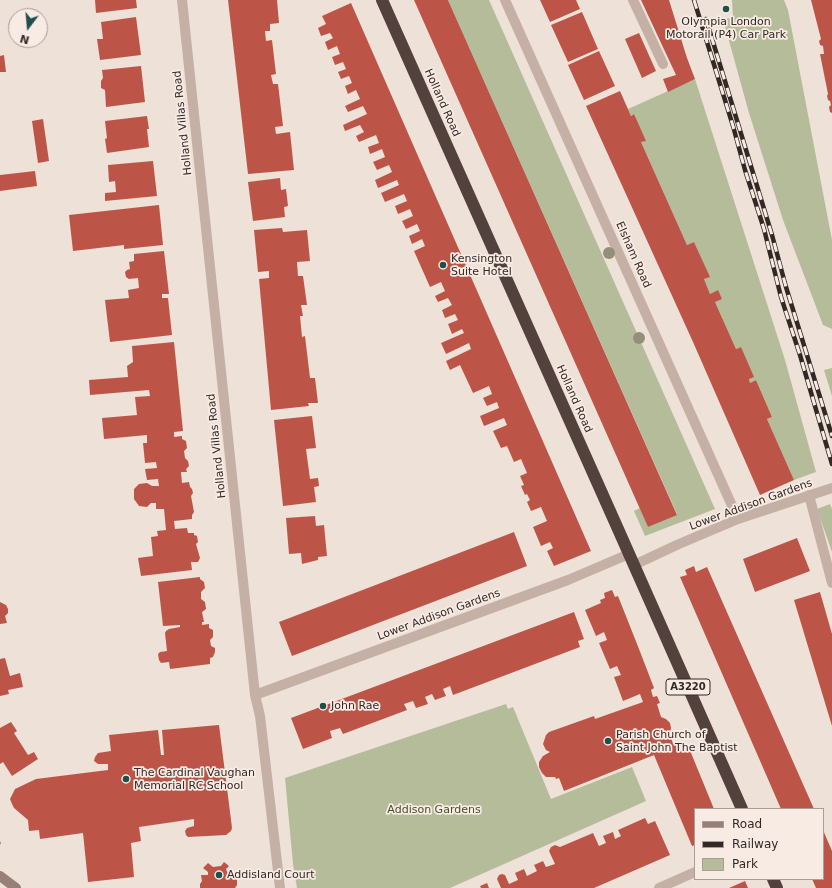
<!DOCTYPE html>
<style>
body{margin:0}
#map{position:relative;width:832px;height:888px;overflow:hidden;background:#eee1d8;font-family:"DejaVu Sans",sans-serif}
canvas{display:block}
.legend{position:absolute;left:694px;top:808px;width:130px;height:72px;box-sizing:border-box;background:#f7ebe3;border:1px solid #a89d97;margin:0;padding:5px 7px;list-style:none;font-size:12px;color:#322826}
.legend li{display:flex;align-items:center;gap:8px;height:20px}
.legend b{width:20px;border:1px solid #a89d97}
.north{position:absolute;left:8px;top:8px;width:40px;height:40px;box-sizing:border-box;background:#f7ebe3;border:1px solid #a89d97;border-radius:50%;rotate:196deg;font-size:11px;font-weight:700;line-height:16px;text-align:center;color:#322826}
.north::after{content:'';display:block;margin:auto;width:14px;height:18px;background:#1f4f4c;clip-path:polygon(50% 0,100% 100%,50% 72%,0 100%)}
</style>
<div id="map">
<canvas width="832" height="888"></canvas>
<ul class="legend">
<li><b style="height:5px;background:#987f77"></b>Road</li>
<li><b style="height:5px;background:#322826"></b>Railway</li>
<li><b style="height:11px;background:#b5bc99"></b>Park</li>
</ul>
<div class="north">N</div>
</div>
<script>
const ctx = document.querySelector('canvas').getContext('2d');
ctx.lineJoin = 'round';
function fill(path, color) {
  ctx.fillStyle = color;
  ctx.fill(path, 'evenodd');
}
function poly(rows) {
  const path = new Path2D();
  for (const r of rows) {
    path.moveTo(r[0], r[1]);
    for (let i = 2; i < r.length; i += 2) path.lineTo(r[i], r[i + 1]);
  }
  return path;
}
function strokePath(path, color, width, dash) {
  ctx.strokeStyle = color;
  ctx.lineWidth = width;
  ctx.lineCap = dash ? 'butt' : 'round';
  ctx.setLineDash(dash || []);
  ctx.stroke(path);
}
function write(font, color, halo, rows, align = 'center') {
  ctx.font = font + ' "DejaVu Sans",sans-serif';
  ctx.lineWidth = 3.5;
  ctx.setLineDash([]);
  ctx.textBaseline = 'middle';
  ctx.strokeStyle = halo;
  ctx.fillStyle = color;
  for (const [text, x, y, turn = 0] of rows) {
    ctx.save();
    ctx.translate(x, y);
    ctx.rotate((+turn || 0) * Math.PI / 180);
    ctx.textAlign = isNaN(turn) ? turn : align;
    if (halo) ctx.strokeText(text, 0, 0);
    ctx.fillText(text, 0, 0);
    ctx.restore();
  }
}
const green = poly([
 [448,0,489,0,715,509,645,536,634,511,640,508,648,527,677,514],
 [732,0,784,0,788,10,832,240,832,329,823,325,783,220,749,113,723,19,733,18],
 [695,79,785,360,816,472,794,480,767,419,772,417,756,380,750,383,741,347,736,349,715,302,718,290,710,294,704,279,709,276,694,242,687,245,641,142,645,140,634,114,631,116,628,109],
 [832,368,832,396,824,370],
 [830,504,832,509,832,552,817,509],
 [506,704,508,709,513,707,551,799,632,767,646,801,450,888,297,888,293,864,285,778]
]);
const building = poly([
 [95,0,136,0,137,8,96,13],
 [228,0,277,0,279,23,270,24,270,31,265,31,266,41,272,40,276,74,271,75,273,84,278,84,283,126,275,127,276,134,290,132,294,170,248,174],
 [414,0,448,0,677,515,648,527],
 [540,0,576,0,580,9,550,22],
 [641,0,669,0,687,58,695,79,668,92,663,79,676,75],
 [811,0,832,0,832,113,830,112,829,107,831,105,830,101,828,100,827,96,828,94,820,54,824,54,823,46,820,45,819,41,821,39],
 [351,3,591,551,554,566,547,551,553,548,550,542,541,546,533,527,547,521,541,507,531,511,527,502,530,500,527,494,525,495,521,486,524,485,520,476,527,473,521,459,514,462,507,446,501,448,493,431,507,425,504,418,484,426,480,416,499,408,497,402,487,406,483,398,492,394,489,386,473,393,460,365,450,370,446,361,471,349,469,343,446,354,441,343,464,333,462,329,452,334,448,324,458,320,455,314,445,318,442,310,452,305,448,298,438,302,435,296,445,291,441,282,430,287,414,251,425,246,422,239,412,244,409,236,420,231,417,224,406,229,402,221,413,216,410,209,398,214,395,206,407,201,404,194,385,202,381,193,399,185,397,180,378,188,375,180,392,172,389,165,377,170,373,162,385,157,382,149,370,154,368,147,379,143,376,135,359,142,356,136,364,132,360,125,345,131,343,125,367,114,363,106,348,112,345,106,360,99,356,90,348,94,345,86,352,83,349,76,341,79,338,72,346,69,343,62,335,65,332,57,340,54,337,46,328,50,325,42,333,38,330,33,321,36,318,28,326,24,322,16],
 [582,12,598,49,568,62,551,25],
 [136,17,141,55,100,60,97,39,103,39,101,22],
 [639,33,656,71,642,78,625,39],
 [599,51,615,86,584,100,568,65],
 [4,55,6,72,0,72,0,56],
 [141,66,145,102,106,107,105,90,101,88,101,81,103,78,102,70],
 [620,91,631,116,634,114,639,125,646,141,641,142,687,245,694,242,710,277,704,279,710,294,718,290,722,299,715,302,736,349,741,347,754,377,749,379,750,383,756,380,772,417,767,419,794,480,760,495,693,342,586,106],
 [147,116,149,129,147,129,149,147,107,153,105,139,107,138,105,121],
 [43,119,49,161,38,163,32,121],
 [153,161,157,196,105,201,105,193,116,192,115,181,109,182,108,165],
 [35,171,37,186,0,191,0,175],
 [280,178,281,190,286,189,288,206,284,207,285,217,253,221,248,182],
 [159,205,163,245,124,249,124,245,73,251,69,215],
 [282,228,283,232,307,230,310,261,297,262,298,276,303,276,307,305,301,305,303,316,300,316,302,337,305,336,310,378,315,378,318,403,308,403,309,406,271,410,259,279,269,278,269,271,258,272,254,230],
 [164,251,169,294,162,294,162,298,168,298,172,335,110,342,105,300,129,298,128,290,139,288,138,278,129,279,126,277,125,272,127,270,130,269,129,262,134,261,134,254],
 [174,342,183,431,174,432,174,437,182,436,182,439,186,441,187,448,184,451,185,458,188,461,189,466,186,469,187,472,181,472,182,483,189,482,190,487,192,489,193,493,191,496,194,512,192,515,192,519,174,521,175,529,187,528,188,533,194,533,194,535,197,536,198,542,196,544,200,558,198,562,191,562,192,570,141,576,138,558,153,556,151,537,158,536,157,531,166,530,164,509,156,509,156,503,151,503,147,507,139,506,134,499,134,489,139,484,147,483,152,486,159,486,158,479,147,480,145,469,157,468,156,462,145,463,143,443,147,443,147,435,104,439,102,418,137,415,135,397,150,396,149,390,90,395,89,380,128,377,127,366,133,362,132,346],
 [312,416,316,448,306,449,310,479,318,478,319,486,314,487,316,502,283,506,274,420],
 [315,516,316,526,324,525,327,556,318,557,318,560,302,564,301,553,289,554,286,518],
 [514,532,527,566,292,656,279,622],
 [797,538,810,571,755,592,743,559],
 [694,566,696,572,707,567,814,809,781,809,680,577,687,575,685,570],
 [200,577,200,579,204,582,205,588,201,592,201,599,205,602,206,609,202,612,204,622,202,622,202,625,209,624,209,628,213,630,213,637,210,640,211,646,215,648,215,652,213,657,210,658,210,664,170,669,169,662,161,663,159,660,158,654,160,652,167,651,165,633,166,631,169,629,180,627,180,625,163,626,158,582],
 [612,590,615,597,618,596,639,649,654,688,651,690,653,697,657,696,660,703,657,704,661,717,666,719,670,723,671,728,670,734,673,744,676,743,680,751,689,748,714,809,695,809,695,845,692,846,654,755,564,791,559,778,556,779,555,777,546,777,542,773,539,767,539,762,543,756,550,752,546,750,543,744,546,735,549,732,594,716,595,719,643,702,640,694,623,701,614,677,621,675,617,666,610,669,599,643,607,640,604,632,596,636,585,610,601,603,600,600,605,598,604,593],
 [820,592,832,634,832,726,794,600],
 [0,602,6,605,8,609,8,613,5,616,7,623,0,624],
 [574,612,584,639,578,641,580,647,453,695,450,686,443,689,446,696,435,700,432,694,425,697,428,704,416,708,413,701,404,704,407,710,343,734,340,728,330,731,332,738,303,749,291,718],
 [5,658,10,676,20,673,23,687,8,690,9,694,0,696,0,659],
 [11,722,17,731,14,733,28,755,34,752,38,759,12,776,3,762,0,764,0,728],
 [219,725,232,828,231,831,226,835,188,837,186,835,185,831,187,828,194,826,194,819,139,827,141,841,131,843,134,877,88,882,83,833,40,839,39,830,29,831,28,820,14,808,12,804,10,799,15,789,36,779,108,770,108,764,98,764,94,761,95,757,98,753,111,751,109,735,158,730,161,755,164,755,162,730],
 [645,818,648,824,655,821,670,855,594,888,501,888,497,879,499,875,502,874,505,875,509,884,518,880,515,873,524,869,527,876,537,871,534,865,543,861,546,867,555,864,549,851,551,847,555,845,560,847,593,833,599,846,606,843,603,836,613,832,615,839,621,836,618,830],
 [823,830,832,851,832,888,816,888,812,879,823,879],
 [224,862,229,866,226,869,227,872,233,872,234,878,237,880,237,885,235,888,200,888,200,884,202,881,201,875,208,875,208,872,203,868,208,863,213,867,221,866],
 [745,881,748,888,729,888],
 [487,883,489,888,481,888,480,886]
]);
const path = poly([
 [0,843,1,843]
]);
const street = poly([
 [182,0,255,695,260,716,280,888],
 [505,0,738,519],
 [633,0,663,64],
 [809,495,832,583],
 [634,565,679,544,738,519,832,488],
 [255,695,568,580,629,554],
 [659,888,695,872]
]);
const secondary = poly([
 [0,876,16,888]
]);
const highway = poly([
 [382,0,618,529,742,809],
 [773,879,777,888]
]);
const rail = poly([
 [694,0,733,126,745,170,764,229,781,297,800,355,832,464],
 [706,19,772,235,786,287,832,436]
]);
const trees = [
 [609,253],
 [639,338]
];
const markers = [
 [726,9,4,"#1f4f4c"],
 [443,265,4,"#1f4f4c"],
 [323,706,4,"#1f4f4c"],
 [608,741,4,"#1f4f4c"],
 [126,779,4,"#1f4f4c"],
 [219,875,4,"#1f4f4c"]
];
const shields = [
 [688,687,44]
];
const shieldNames = [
 ["A3220",688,687]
];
const poiNames = [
 ["Olympia London",726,22,"center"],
 ["Motorail (P4) Car Park",726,35,"center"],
 ["Kensington",451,259],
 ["Suite Hotel",451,272],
 ["John Rae",331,706],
 ["Parish Church of",616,735],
 ["Saint John The Baptist",616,748],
 ["The Cardinal Vaughan",134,773],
 ["Memorial RC School",134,786],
 ["Addisland Court",227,875]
];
const streetNames = [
 ["Holland Road",442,103,66],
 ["Holland Villas Road",183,123,-96],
 ["Elsham Road",633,255,66],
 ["Holland Road",574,399,66],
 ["Holland Villas Road",217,446,-96],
 ["Lower Addison Gardens",751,505,-20],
 ["Lower Addison Gardens",439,615,-20]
];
const parkNames = [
 ["Addison Gardens",434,810]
];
fill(green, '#b5bc99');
fill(building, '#bc5548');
strokePath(path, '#b1998f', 2.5, [2, 2]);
strokePath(street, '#c5b0a5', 10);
strokePath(secondary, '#987f77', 10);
strokePath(highway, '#52413d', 12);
strokePath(rail, '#322826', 4.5);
strokePath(rail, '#f7ebe3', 3, [9]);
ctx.fillStyle = '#929079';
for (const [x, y] of trees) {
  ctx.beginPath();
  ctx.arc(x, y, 6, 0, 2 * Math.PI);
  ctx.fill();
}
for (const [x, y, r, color] of markers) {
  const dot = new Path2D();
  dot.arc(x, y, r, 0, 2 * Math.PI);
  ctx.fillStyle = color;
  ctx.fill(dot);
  strokePath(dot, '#f7ebe3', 1.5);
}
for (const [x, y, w] of shields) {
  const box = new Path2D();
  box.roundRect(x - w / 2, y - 8, w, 16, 3);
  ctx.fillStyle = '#f7ebe3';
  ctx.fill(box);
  strokePath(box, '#322826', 1);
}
write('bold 10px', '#322826', null, shieldNames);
write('11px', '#322826', '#f7ebe3', poiNames, 'left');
write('11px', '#322826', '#f7ebe3', streetNames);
write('11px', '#464e2b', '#f7ebe3', parkNames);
</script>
